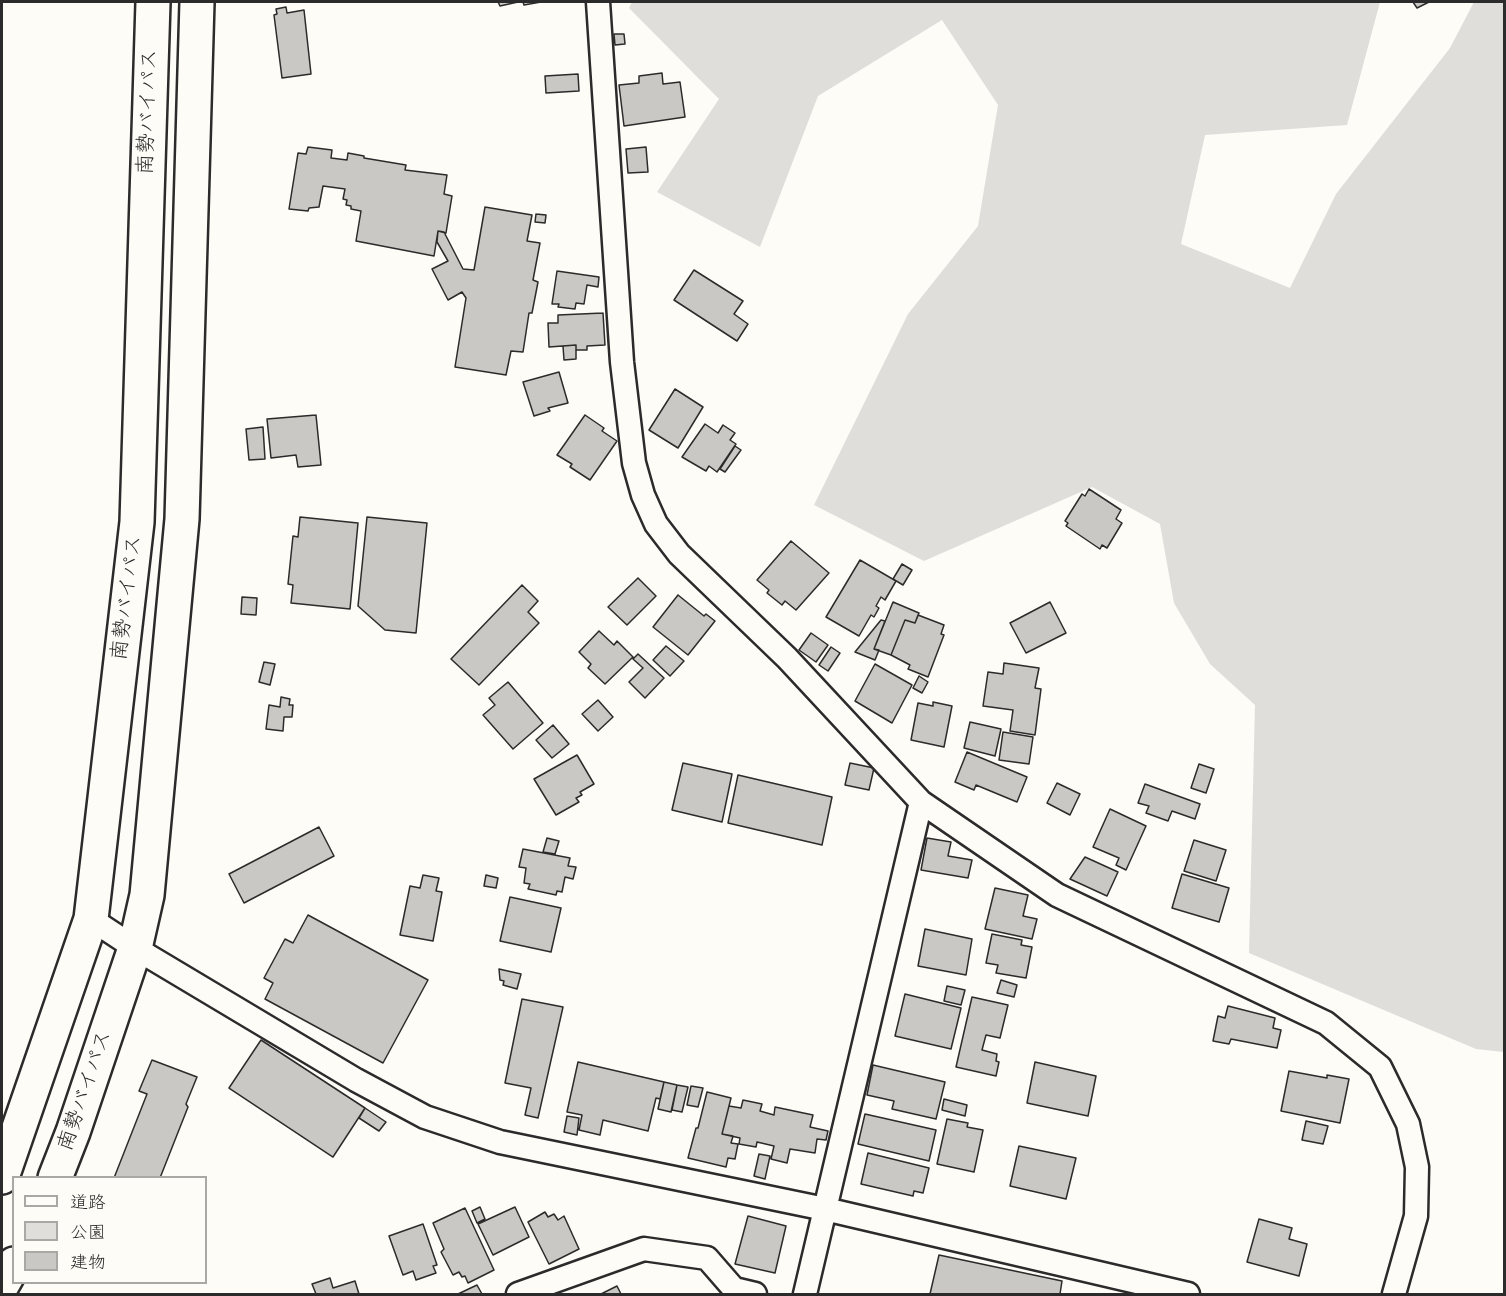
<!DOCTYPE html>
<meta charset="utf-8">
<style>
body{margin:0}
#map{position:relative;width:1506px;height:1296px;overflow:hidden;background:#fdfcf7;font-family:Mynerve,"Klee One",sans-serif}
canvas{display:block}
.frame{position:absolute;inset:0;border:3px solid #2b2b2b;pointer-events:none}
.legend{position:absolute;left:12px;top:1176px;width:195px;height:108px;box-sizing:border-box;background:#fdfcf7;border:2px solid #a9a8a5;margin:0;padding:8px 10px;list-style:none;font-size:18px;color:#2b2b2b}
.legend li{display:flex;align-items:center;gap:12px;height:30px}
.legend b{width:30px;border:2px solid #a9a8a5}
</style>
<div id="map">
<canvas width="1506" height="1296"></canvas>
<div class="frame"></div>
<ul class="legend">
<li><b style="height:8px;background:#fdfcf7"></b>道路</li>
<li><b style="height:16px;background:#dfdeda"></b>公園</li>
<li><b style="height:16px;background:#c9c8c4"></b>建物</li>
</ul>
</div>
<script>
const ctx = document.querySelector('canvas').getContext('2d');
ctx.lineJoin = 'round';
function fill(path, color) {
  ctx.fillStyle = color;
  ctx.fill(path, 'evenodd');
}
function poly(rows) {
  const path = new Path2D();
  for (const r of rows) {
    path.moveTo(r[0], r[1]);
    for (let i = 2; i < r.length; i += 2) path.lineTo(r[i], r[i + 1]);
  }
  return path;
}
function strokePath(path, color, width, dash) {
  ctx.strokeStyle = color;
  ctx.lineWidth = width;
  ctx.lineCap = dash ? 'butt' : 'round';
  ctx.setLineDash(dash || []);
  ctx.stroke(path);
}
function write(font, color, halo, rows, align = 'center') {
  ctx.font = font + ' Mynerve,"Klee One",sans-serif';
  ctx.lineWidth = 5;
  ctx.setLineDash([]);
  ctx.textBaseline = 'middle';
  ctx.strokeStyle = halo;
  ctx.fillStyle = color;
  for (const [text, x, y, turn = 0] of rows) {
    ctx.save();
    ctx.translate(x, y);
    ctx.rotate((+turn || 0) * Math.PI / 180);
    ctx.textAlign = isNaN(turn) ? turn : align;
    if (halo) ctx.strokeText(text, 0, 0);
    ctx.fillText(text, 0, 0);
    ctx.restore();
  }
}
const green = poly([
 [632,2,1380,2,1347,125,1205,135,1181,244,1290,288,1336,194,1450,48,1474,2,1504,2,1504,1052,1476,1049,1249,953,1255,705,1210,664,1174,603,1160,524,1092,487,924,561,814,505,908,314,978,226,998,105,942,20,818,96,760,247,657,192,719,99,629,8]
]);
const building = poly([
 [498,2,518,2,500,6,498,2],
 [523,2,541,2,524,5,523,2],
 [1413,2,1429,2,1417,8,1413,2],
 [286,7,287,13,304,10,311,74,282,78,274,15,277,14,276,9,286,7],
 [614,34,624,34,625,44,615,45,614,34],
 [662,73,663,84,680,82,685,117,624,126,619,85,639,83,639,76,662,73],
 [578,74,579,91,546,93,545,76,578,74],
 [308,147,332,150,331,158,347,160,348,153,364,156,364,158,406,165,405,170,447,175,444,194,452,196,446,233,438,231,434,256,356,241,361,211,351,209,351,206,346,205,347,200,343,199,345,189,323,186,319,207,309,208,308,211,289,209,298,153,306,154,308,147],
 [646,147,648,172,628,173,626,149,646,147],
 [485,207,532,215,527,241,540,243,533,280,538,282,532,313,529,313,523,352,511,351,506,375,455,367,466,298,462,292,448,300,432,269,448,261,437,242,438,231,444,232,463,269,474,270,485,207],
 [536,214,546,215,545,223,535,222,536,214],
 [694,270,743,301,734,314,748,324,737,341,674,300,694,270],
 [557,271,599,277,598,287,587,285,584,304,576,303,575,309,558,307,559,304,552,304,557,271],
 [603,313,605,345,587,346,587,350,576,350,576,345,549,347,548,323,558,323,558,315,603,313],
 [576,345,576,359,564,360,563,346,576,345],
 [559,372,568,403,548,408,550,411,534,416,523,382,559,372],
 [675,389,703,407,678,448,649,430,675,389],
 [316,415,321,465,298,467,296,455,271,458,267,419,316,415],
 [585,415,604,428,602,431,617,441,590,480,570,467,572,464,557,455,585,415],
 [705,424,718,433,723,425,735,433,730,440,736,444,717,472,709,466,706,471,682,457,705,424],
 [263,427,265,459,249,460,246,429,263,427],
 [735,446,741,450,725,472,720,469,735,446],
 [1089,489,1121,510,1116,519,1122,523,1107,548,1102,545,1100,549,1066,526,1068,523,1065,521,1082,494,1085,496,1089,489],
 [300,517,358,523,350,609,291,603,293,585,288,584,293,536,298,537,300,517],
 [367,517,427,523,416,633,385,630,358,606,367,517],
 [791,541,829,573,796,610,785,601,782,605,767,593,769,590,757,580,791,541],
 [860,560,896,581,885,600,881,597,876,606,879,608,874,617,871,615,859,636,826,617,860,560],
 [902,564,912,570,903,585,893,579,902,564],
 [638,578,656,596,627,625,608,607,638,578],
 [522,585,538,601,528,612,539,623,479,685,451,659,522,585],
 [678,595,704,616,706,614,715,621,688,655,653,627,678,595],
 [242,597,257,598,256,615,241,614,242,597],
 [893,602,919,613,915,623,905,620,891,655,874,649,893,602],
 [1050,602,1066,633,1026,653,1010,623,1050,602],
 [918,615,944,625,941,634,944,635,928,677,908,669,910,665,891,655,905,620,915,623,918,615],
 [881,620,885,621,874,649,879,650,875,660,855,652,881,620],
 [599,631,614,645,617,641,633,657,605,684,588,668,591,664,579,652,599,631],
 [811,633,828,645,816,662,799,650,811,633],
 [666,646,684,661,670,676,653,660,666,646],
 [831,647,840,653,828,671,819,665,831,647],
 [638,654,664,678,645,698,629,682,643,668,633,659,638,654],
 [264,662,275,664,270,685,259,682,264,662],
 [1004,663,1039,668,1035,688,1041,689,1035,735,1010,731,1013,710,983,706,988,672,1003,674,1004,663],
 [875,664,912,685,892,723,855,701,875,664],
 [919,676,928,682,922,693,913,688,919,676],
 [508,682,543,723,513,749,483,715,495,705,489,698,508,682],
 [281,697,290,699,289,705,293,705,292,717,284,717,283,731,266,729,269,705,280,707,281,697],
 [598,700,613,717,598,731,582,714,598,700],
 [933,702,952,706,944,747,911,740,918,703,933,706,933,702],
 [970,722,1001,729,995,756,964,748,970,722],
 [553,725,569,744,552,758,536,740,553,725],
 [1003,732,1033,737,1029,764,999,760,1003,732],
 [967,752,1027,777,1017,802,976,785,974,790,955,782,967,752],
 [577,755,594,784,580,792,582,795,576,798,579,802,556,815,534,779,577,755],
 [683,763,732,774,722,822,672,810,683,763],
 [850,763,874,768,869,790,845,785,850,763],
 [1199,764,1214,769,1206,793,1191,788,1199,764],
 [738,775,832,797,822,845,728,823,738,775],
 [1057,783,1080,794,1070,815,1047,803,1057,783],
 [1145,784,1200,804,1195,819,1172,811,1168,821,1146,813,1149,806,1138,803,1145,784],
 [1110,809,1146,826,1126,870,1116,865,1119,858,1093,847,1110,809],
 [319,827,334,856,244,903,229,874,319,827],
 [547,838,559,841,555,854,543,852,547,838],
 [927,838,951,842,948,856,972,860,968,878,921,870,927,838],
 [1194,840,1226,850,1216,881,1184,871,1194,840],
 [523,849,570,858,568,866,576,867,573,879,565,877,562,892,557,891,556,895,528,889,530,884,524,883,526,868,519,867,523,849],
 [1085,857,1118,872,1107,896,1070,879,1085,857],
 [1182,874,1229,888,1219,922,1172,908,1182,874],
 [423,875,439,878,436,891,442,892,433,941,400,935,410,886,420,888,423,875],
 [486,875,498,878,496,888,484,886,486,875],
 [995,888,1028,895,1023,916,1037,919,1032,939,985,929,995,888],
 [510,897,561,908,551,952,500,941,510,897],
 [308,915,428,980,383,1063,265,999,273,983,264,978,285,939,293,943,308,915],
 [925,929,972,939,966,975,918,966,925,929],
 [992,934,1022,940,1021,945,1032,947,1026,978,996,973,998,965,986,963,992,934],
 [499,969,521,974,517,989,503,985,504,981,500,980,499,969],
 [1001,980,1017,985,1014,997,997,993,1001,980],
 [947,986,965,990,961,1005,944,1001,947,986],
 [905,994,961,1008,951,1049,895,1036,905,994],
 [972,997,1008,1005,1000,1038,986,1035,982,1050,997,1054,996,1061,999,1062,996,1076,956,1067,972,997],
 [522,999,563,1007,538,1118,525,1115,531,1088,505,1083,522,999],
 [1228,1006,1275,1018,1273,1028,1281,1030,1277,1048,1231,1039,1229,1044,1213,1041,1218,1016,1225,1018,1228,1006],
 [261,1040,365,1108,333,1157,229,1088,261,1040],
 [152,1060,197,1077,186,1104,188,1107,160,1178,114,1178,147,1094,139,1091,152,1060],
 [578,1062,664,1082,660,1099,656,1098,648,1131,603,1120,600,1135,579,1130,582,1115,567,1112,578,1062],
 [1035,1062,1096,1076,1088,1116,1027,1103,1035,1062],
 [873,1065,945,1082,936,1119,892,1109,894,1101,867,1095,873,1065],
 [1289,1071,1327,1078,1327,1075,1349,1079,1340,1123,1281,1111,1289,1071],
 [664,1082,677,1085,671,1112,658,1109,664,1082],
 [677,1085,688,1087,682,1112,672,1110,677,1085],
 [691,1086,703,1088,698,1107,687,1105,691,1086],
 [707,1092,731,1098,722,1134,733,1136,731,1143,738,1144,735,1159,728,1158,726,1167,688,1158,696,1128,698,1128,707,1092],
 [944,1099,967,1105,965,1116,942,1110,944,1099],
 [743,1100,762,1104,760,1111,774,1115,775,1107,813,1115,810,1127,828,1131,826,1140,817,1139,815,1153,790,1149,787,1163,771,1159,774,1146,757,1142,756,1147,739,1144,740,1138,722,1134,729,1106,741,1108,743,1100],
 [365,1108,386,1122,379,1131,359,1118,365,1108],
 [865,1114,936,1130,929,1161,858,1144,865,1114],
 [567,1116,579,1118,577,1135,564,1132,567,1116],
 [947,1119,968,1123,967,1127,983,1130,974,1172,937,1164,947,1119],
 [1306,1121,1328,1126,1323,1144,1302,1140,1306,1121],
 [1019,1146,1076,1158,1066,1199,1010,1186,1019,1146],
 [868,1153,929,1168,923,1193,914,1191,913,1196,861,1184,868,1153],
 [759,1154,770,1156,765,1179,754,1176,759,1154],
 [480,1207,485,1219,477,1223,472,1211,480,1207],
 [515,1207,529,1237,493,1255,478,1224,515,1207],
 [465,1208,494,1270,468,1283,465,1276,462,1277,459,1272,453,1275,441,1252,444,1249,433,1223,465,1208],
 [545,1212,548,1217,554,1214,558,1220,564,1216,579,1249,549,1264,528,1222,545,1212],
 [748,1216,786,1226,775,1273,735,1264,748,1216],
 [1259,1219,1292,1228,1289,1239,1307,1244,1299,1276,1247,1262,1259,1219],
 [423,1224,437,1265,433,1266,436,1273,416,1280,413,1271,403,1275,389,1236,423,1224],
 [939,1255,1062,1281,1060,1294,930,1294,939,1255],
 [330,1278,333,1288,355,1281,359,1294,316,1294,312,1284,330,1278],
 [477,1285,482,1294,458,1294,477,1285],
 [617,1286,621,1294,601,1294,617,1286]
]);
const street = poly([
 [598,2,622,362,634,463,643,495,656,524,679,554,787,658,921,802,1057,895,1326,1023,1380,1067,1408,1124,1417,1167,1416,1216,1394,1294],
 [91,919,135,948,356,1080,425,1117,500,1142,825,1209,1188,1294],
 [518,1294,644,1249,707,1258,734,1289,755,1294],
 [805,1294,921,802]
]);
const highway = poly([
 [2,1177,91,919,137,522,153,2],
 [55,1178,73,1132,135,948,147,895,182,519,197,2],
 [2,1285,14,1264]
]);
const streetNames = [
 ["南勢バイパス",149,112,-88],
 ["南勢バイパス",128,598,-83],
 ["南勢バイパス",86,1091,-71]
];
fill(green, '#dfdeda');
fill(building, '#c9c8c4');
strokePath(building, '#2b2b2b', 1.5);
strokePath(street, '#2b2b2b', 27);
strokePath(highway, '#2b2b2b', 38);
strokePath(street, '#fdfcf7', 22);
strokePath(highway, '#fdfcf7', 33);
write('21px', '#2b2b2b', '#fdfcf7', streetNames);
</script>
